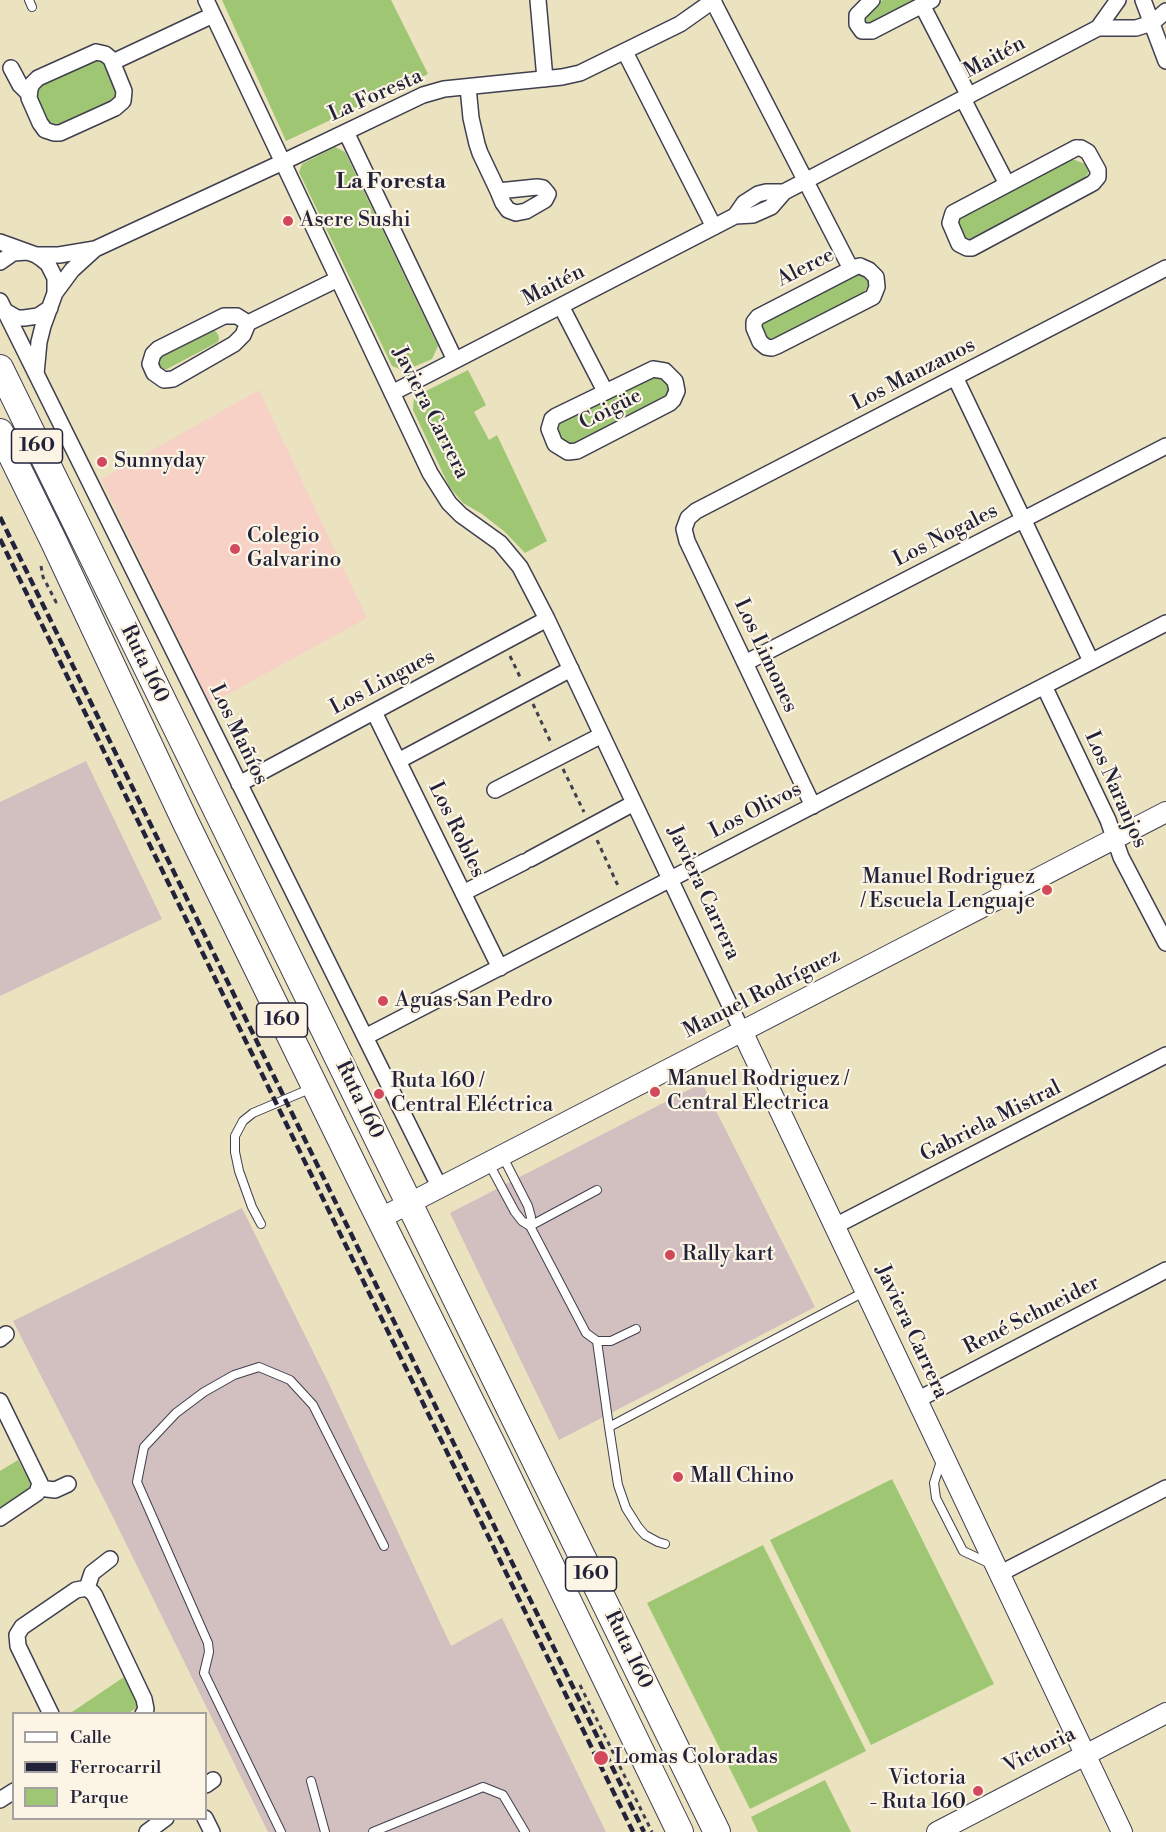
<!DOCTYPE html>
<meta charset="utf-8">
<style>
body{margin:0}
#map{position:relative;width:1166px;height:1832px;overflow:hidden;background:#ebe2c0;font-family:"Libre Bodoni",serif}
canvas{display:block}
.legend{position:absolute;left:12px;top:1712px;width:195px;height:108px;box-sizing:border-box;background:#fcf5e5;border:2px solid #a5a1a1;margin:0;padding:8px 10px;list-style:none;font-size:18px;color:#22223b}
.legend li{display:flex;align-items:center;gap:12px;height:30px}
.legend b{width:30px;border:2px solid #a5a1a1}
</style>
<div id="map">
<canvas width="1166" height="1832"></canvas>
<ul class="legend">
<li><b style="height:8px;background:#fff"></b>Calle</li>
<li><b style="height:8px;background:#22223b"></b>Ferrocarril</li>
<li><b style="height:16px;background:#9fc672"></b>Parque</li>
</ul>
</div>
<script>
const ctx = document.querySelector('canvas').getContext('2d');
ctx.lineJoin = 'round';
function fill(path, color) {
  ctx.fillStyle = color;
  ctx.fill(path, 'evenodd');
}
function poly(rows) {
  const path = new Path2D();
  for (const r of rows) {
    path.moveTo(r[0], r[1]);
    for (let i = 2; i < r.length; i += 2) path.lineTo(r[i], r[i + 1]);
  }
  return path;
}
function strokePath(path, color, width, dash) {
  ctx.strokeStyle = color;
  ctx.lineWidth = width;
  ctx.lineCap = dash ? 'butt' : 'round';
  ctx.setLineDash(dash || []);
  ctx.stroke(path);
}
function write(font, color, halo, rows, align = 'center') {
  ctx.font = font + ' "Libre Bodoni",serif';
  ctx.lineWidth = 4.5;
  ctx.setLineDash([]);
  ctx.textBaseline = 'middle';
  ctx.strokeStyle = halo;
  ctx.fillStyle = color;
  for (const [text, x, y, turn = 0] of rows) {
    ctx.save();
    ctx.translate(x, y);
    ctx.rotate((+turn || 0) * Math.PI / 180);
    ctx.textAlign = isNaN(turn) ? turn : align;
    if (halo) ctx.strokeText(text, 0, 0);
    ctx.fillText(text, 0, 0);
    ctx.restore();
  }
}
const built = poly([
 [259,390,367,618,210,704,101,479]
]);
const industrial = poly([
 [86,761,162,919,0,996,0,802],
 [702,1083,815,1307,559,1440,450,1213],
 [242,1208,329,1384,451,1646,502,1618,606,1832,268,1832,109,1509,13,1321]
]);
const green = poly([
 [222,0,391,0,428,74,286,141],
 [883,0,921,0,874,24,867,24,864,17,867,11],
 [97,58,107,64,121,92,114,100,58,125,49,122,34,93,37,82],
 [335,147,345,152,438,346,432,359,404,371,392,366,299,172,302,164],
 [1069,160,1075,160,1085,164,1089,172,1082,182,968,240,963,240,956,220,1047,168],
 [862,270,872,283,856,300,774,340,764,336,760,327,764,320],
 [212,331,215,331,218,334,219,338,218,342,167,369,163,370,157,365,158,355],
 [468,370,486,405,474,412,489,440,497,435,547,541,525,553,505,532,482,514,463,503,449,486,413,410,414,397],
 [657,374,670,382,669,391,662,400,575,443,568,443,563,439,559,432,559,426,563,420],
 [18,1460,32,1486,28,1492,0,1510,0,1471],
 [892,1479,994,1684,871,1745,770,1540],
 [763,1545,866,1751,750,1809,647,1603],
 [124,1677,138,1703,135,1709,128,1713,69,1714],
 [825,1780,851,1832,758,1832,751,1817]
]);
const path = poly([
 [41,566,43,577,56,602,60,600],
 [510,656,521,679],
 [533,704,552,745],
 [563,769,584,812],
 [597,840,619,888],
 [580,1685,652,1832]
]);
const service = poly([
 [29,0,32,7],
 [503,1157,528,1206,531,1217,530,1226],
 [488,1162,515,1212,522,1221,530,1226,586,1333,597,1341,611,1341,636,1329],
 [261,1224,252,1207,239,1171,235,1152,235,1136,243,1121,253,1113,312,1088],
 [530,1226,597,1190],
 [597,1341,609,1427],
 [941,1461,934,1483,936,1498,963,1551,991,1564],
 [665,1544,658,1542,645,1535,638,1527,626,1508,618,1485,609,1427,864,1292],
 [311,1781,325,1832],
 [281,1832,204,1673,209,1652,208,1643,137,1482,144,1447,176,1413,204,1392,234,1375,259,1367,290,1380,313,1405,384,1546],
 [373,1832,483,1787,503,1795,525,1832]
]);
const minor = poly([
 [206,0,430,473,449,503,461,515,500,543,520,567,547,619,742,1031],
 [538,0,545,79],
 [872,0,857,15,857,24,862,31,872,31,932,0],
 [1143,0,1166,61],
 [713,1,851,269],
 [922,5,969,96],
 [1098,28,1118,0],
 [96,52,105,54,111,59,124,91,123,101,115,108,60,133,54,133,45,130,40,123,29,98,30,89,32,84,38,78,96,52],
 [625,52,714,227],
 [113,62,213,15],
 [11,68,20,85,29,94],
 [468,87,471,118,477,144,480,153,498,191,503,203,508,210,516,213,526,211,545,200,548,194,543,188,537,187,498,191],
 [963,99,1007,184],
 [346,132,455,360],
 [1076,148,1081,148,1088,152,1098,170,1098,177,1093,183,972,248,967,248,959,244,950,223,953,213,1076,148],
 [735,216,744,203,758,194,766,192,784,192],
 [0,242,36,255,42,259,48,264,55,278,55,293,43,326,39,342,36,374],
 [36,255,59,255,95,249,283,162,423,95,444,89,562,77,580,73,680,24,714,0],
 [0,262,13,253,27,252],
 [860,266,869,270,876,277,877,287,873,297,777,346,772,348,766,347,760,342,754,328,754,322,758,317,855,267,860,266],
 [55,293,72,270,95,249],
 [0,301,440,1188],
 [561,306,605,391],
 [5,311,17,318,24,318,38,316,50,308],
 [248,323,237,316,224,316,158,349,153,354,150,364,154,373,164,380,173,379,234,344,243,335,248,323,338,279],
 [653,369,665,371,675,381,677,391,673,400,670,403,577,451,568,452,555,444,549,429,552,419,556,416,653,369],
 [955,377,1091,661],
 [392,393,735,216,753,215,771,207,784,192,1098,28,1136,28,1152,23,1166,11],
 [745,663,1166,446],
 [1044,686,1108,820,1121,857,1166,943],
 [374,712,500,968],
 [398,761,571,669],
 [239,784,547,619],
 [495,790,602,735],
 [813,806,687,541,684,529,688,518,696,511,1166,268],
 [530,859,634,803],
 [463,893,524,862],
 [365,1037,1166,623],
 [835,1226,1166,1055],
 [0,1339,6,1334],
 [917,1400,1166,1270],
 [0,1401,40,1483,37,1493,0,1518],
 [39,1488,55,1490,68,1484],
 [999,1574,1166,1488],
 [87,1588,92,1573,110,1559],
 [51,1714,18,1646,17,1635,22,1627,76,1590,87,1588,93,1593,95,1596,144,1699,146,1709,143,1714],
 [206,1785,213,1780],
 [0,1800,14,1791],
 [205,1818,212,1832],
 [147,1832,166,1818]
]);
const tertiary = poly([
 [742,1031,1122,1832],
 [379,1219,1166,812],
 [937,1832,1166,1713]
]);
const trunk = poly([
 [0,368,717,1832],
 [0,432,54,542,185,821,366,1191,493,1446,680,1832]
]);
const rail = poly([
 [0,517,644,1832],
 [0,539,633,1832]
]);
const markers = [
 [288,221,6,"#d1495b"],
 [102,462,6,"#d1495b"],
 [235,549,6,"#d1495b"],
 [1047,890,6,"#d1495b"],
 [383,1001,6,"#d1495b"],
 [655,1092,6,"#d1495b"],
 [379,1094,6,"#d1495b"],
 [670,1255,6,"#d1495b"],
 [678,1477,6,"#d1495b"],
 [601,1758,8,"#d1495b"],
 [978,1791,6,"#d1495b"]
];
const shields = [
 [37,446,51],
 [282,1020,51],
 [591,1574,51]
];
const shieldNames = [
 ["160",37,446],
 ["160",282,1020],
 ["160",591,1574]
];
const streetNames = [
 ["Maitén",995,58,-28],
 ["La Foresta",376,96,-24],
 ["Alerce",806,268,-27],
 ["Maitén",554,286,-27],
 ["Los Manzanos",914,375,-27],
 ["Coigüe",611,410,-27],
 ["Javiera Carrera",430,413,63],
 ["Los Nogales",946,536,-27],
 ["Los Limones",765,656,65],
 ["Ruta 160",144,664,64],
 ["Los Lingues",383,683,-28],
 ["Los Mañíos",238,735,64],
 ["Los Naranjos",1115,790,66],
 ["Los Olivos",756,811,-27],
 ["Los Robles",456,830,64],
 ["Javiera Carrera",703,893,65],
 ["Manuel Rodríguez",762,994,-27],
 ["Ruta 160",359,1100,64],
 ["Gabriela Mistral",991,1122,-27],
 ["René Schneider",1032,1316,-27],
 ["Javiera Carrera",911,1332,65],
 ["Ruta 160",628,1650,64],
 ["Victoria",1040,1751,-27]
];
const poiNames = [
 ["Asere Sushi",300,221],
 ["Sunnyday",114,462],
 ["Colegio",247,537],
 ["Galvarino",247,561],
 ["Manuel Rodriguez",1035,878,"right"],
 ["/ Escuela Lenguaje",1035,902,"right"],
 ["Aguas San Pedro",395,1001],
 ["Manuel Rodriguez /",667,1080],
 ["Central Electrica",667,1104],
 ["Ruta 160 /",391,1082],
 ["Central Eléctrica",391,1106],
 ["Rally kart",682,1255],
 ["Mall Chino",690,1477],
 ["Lomas Coloradas",614,1758],
 ["Victoria",966,1779,"right"],
 ["- Ruta 160",966,1803,"right"]
];
const neighbourhoodNames = [
 ["La Foresta",391,183]
];
fill(built, '#f7d1c6');
fill(industrial, '#d2bfbf');
fill(green, '#9fc672');
strokePath(service, '#403f4f', 10);
strokePath(minor, '#403f4f', 18);
strokePath(tertiary, '#403f4f', 22);
strokePath(trunk, '#403f4f', 28);
strokePath(path, '#403f4f', 3, [4.5, 4.5]);
strokePath(service, '#fff', 8);
strokePath(minor, '#fff', 15);
strokePath(tertiary, '#fff', 20);
strokePath(trunk, '#fff', 26);
strokePath(rail, '#22223b', 4.5, [9, 4.5]);
for (const [x, y, r, color] of markers) {
  const dot = new Path2D();
  dot.arc(x, y, r, 0, 2 * Math.PI);
  ctx.fillStyle = color;
  ctx.fill(dot);
  strokePath(dot, '#fcf5e5', 2);
}
for (const [x, y, w] of shields) {
  const box = new Path2D();
  box.roundRect(x - w / 2, y - 17, w, 34, 4.5);
  ctx.fillStyle = '#fcf5e5';
  ctx.fill(box);
  strokePath(box, '#22223b', 1.5);
}
write('bold 20px', '#22223b', null, shieldNames);
write('21px', '#22223b', '#fcf5e5', streetNames);
write('21px', '#22223b', '#fcf5e5', poiNames, 'left');
write('bold 22px', '#22223b', '#fcf5e5', neighbourhoodNames);
</script>
